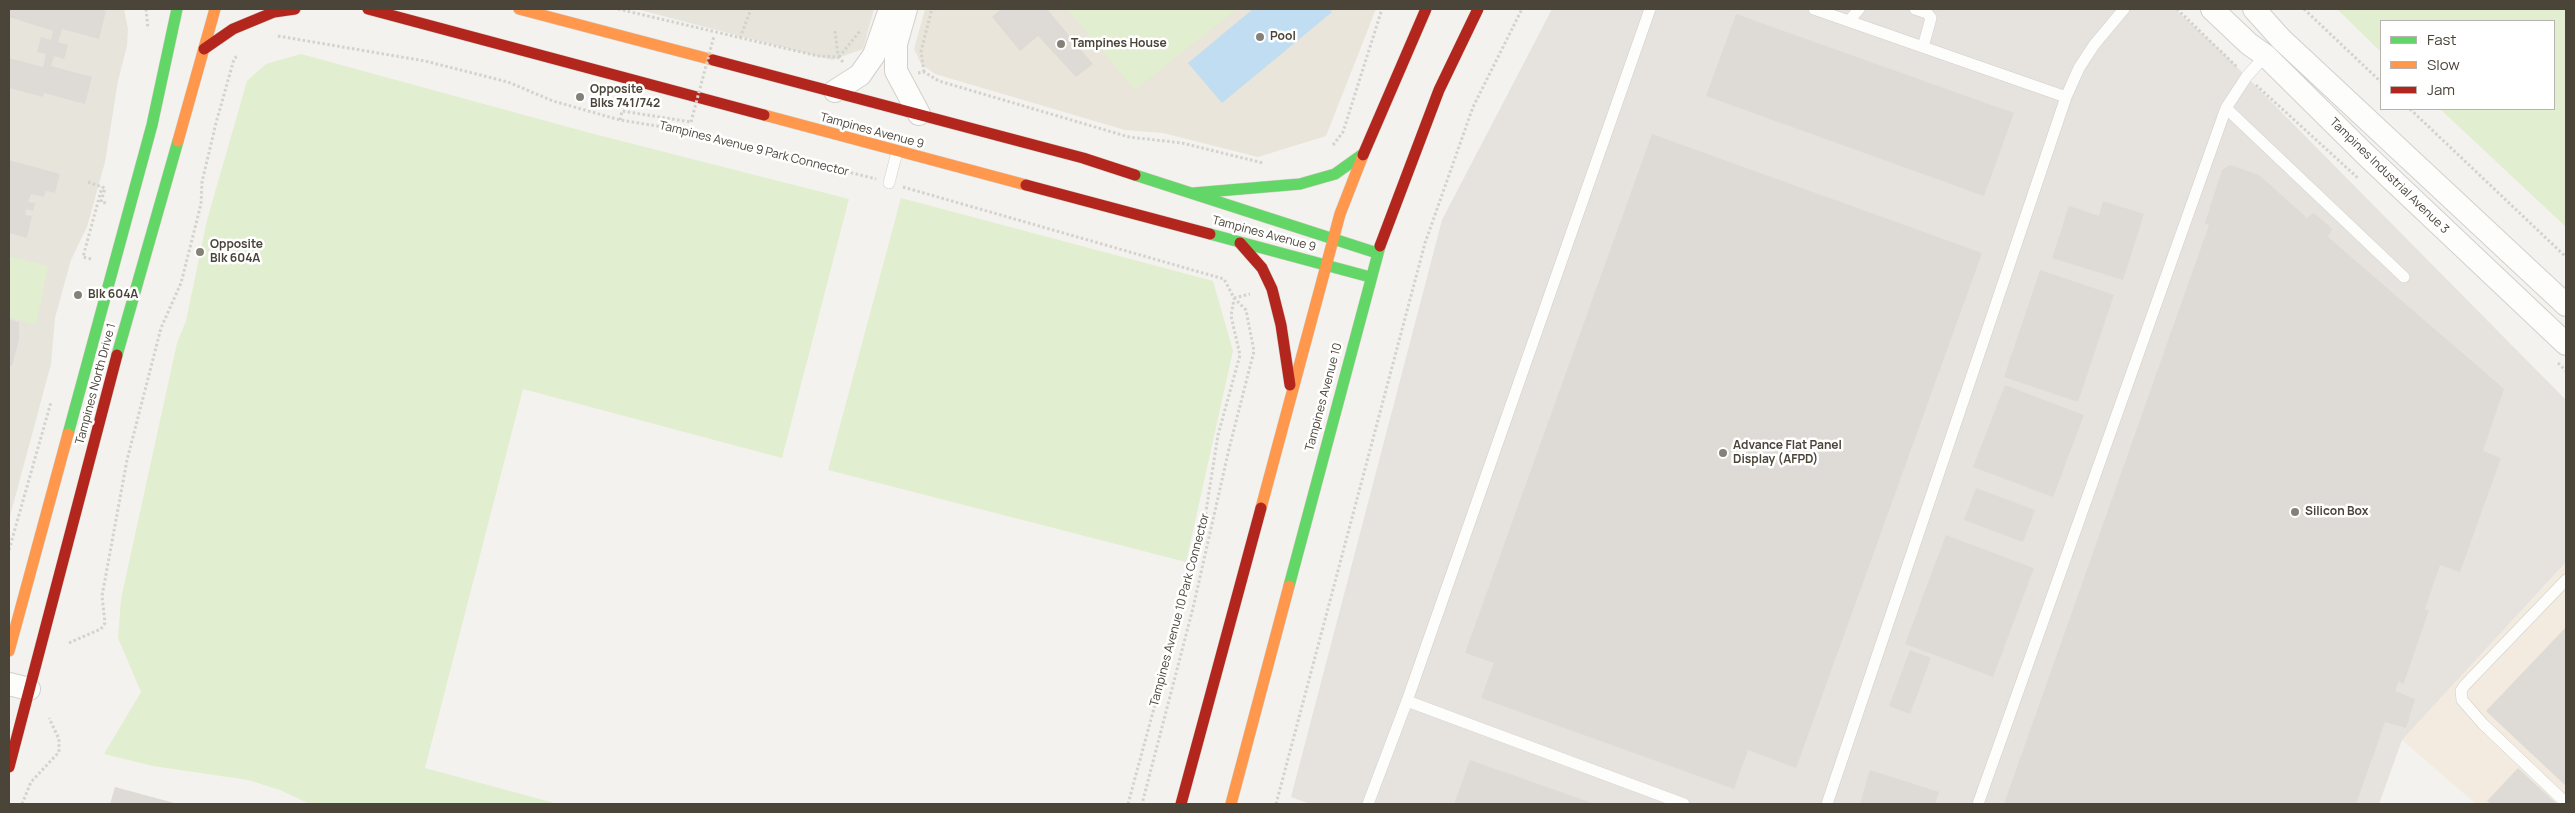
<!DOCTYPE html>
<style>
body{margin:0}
#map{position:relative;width:2575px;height:813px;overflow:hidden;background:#f4f2ee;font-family:Manrope,sans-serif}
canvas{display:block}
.frame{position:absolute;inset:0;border:10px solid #4b4439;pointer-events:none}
.legend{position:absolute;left:2380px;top:20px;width:175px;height:90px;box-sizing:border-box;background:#fff;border:1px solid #b7b4b0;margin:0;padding:6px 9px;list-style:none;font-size:15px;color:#4b4439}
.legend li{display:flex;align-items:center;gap:10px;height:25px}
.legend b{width:25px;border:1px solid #b7b4b0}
</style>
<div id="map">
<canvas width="2575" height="813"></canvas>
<div class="frame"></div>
<ul class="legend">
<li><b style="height:6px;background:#63d668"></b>Fast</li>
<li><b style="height:6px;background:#ff974d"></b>Slow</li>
<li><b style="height:6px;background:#b3261e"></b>Jam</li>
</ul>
</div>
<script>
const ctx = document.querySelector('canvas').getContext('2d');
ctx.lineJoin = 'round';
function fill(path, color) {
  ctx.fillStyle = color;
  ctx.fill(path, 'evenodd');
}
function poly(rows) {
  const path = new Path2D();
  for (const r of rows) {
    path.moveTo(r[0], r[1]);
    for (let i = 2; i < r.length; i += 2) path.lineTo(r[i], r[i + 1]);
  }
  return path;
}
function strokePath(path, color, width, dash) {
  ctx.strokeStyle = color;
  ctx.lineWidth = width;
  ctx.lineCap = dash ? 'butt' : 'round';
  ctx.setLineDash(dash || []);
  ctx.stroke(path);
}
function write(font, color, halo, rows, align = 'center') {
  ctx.font = font + ' Manrope,sans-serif';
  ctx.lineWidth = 5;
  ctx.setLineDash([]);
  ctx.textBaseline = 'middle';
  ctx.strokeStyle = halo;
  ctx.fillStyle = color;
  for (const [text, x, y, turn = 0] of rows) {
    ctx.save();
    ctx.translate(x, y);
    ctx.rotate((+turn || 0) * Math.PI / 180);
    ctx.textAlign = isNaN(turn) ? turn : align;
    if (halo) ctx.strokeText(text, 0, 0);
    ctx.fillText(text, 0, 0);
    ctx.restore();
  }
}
const residential = poly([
 [9,9,124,9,128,29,127,46,118,81,105,162,87,227,71,260,55,318,51,364,9,520],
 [636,9,874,9,863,49,832,60]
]);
const commercial = poly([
 [2566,562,2566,804,2476,804,2402,740]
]);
const industrial = poly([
 [1552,9,2175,9,2225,55,2566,400,2566,562,2402,740,2379,804,1310,804,1291,797,1442,220]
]);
const education = poly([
 [925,9,1376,9,1326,136,1258,157,1163,133,1125,130,935,74,921,64,914,49]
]);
const green = poly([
 [1067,9,1237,9,1135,90],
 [2337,9,2566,9,2566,227,2440,109,2554,109,2554,21,2381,21,2381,52],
 [301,54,590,133,849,199,782,458,523,389,425,768,558,804,310,804,280,790,248,780,153,766,104,754,141,692,118,638,121,599,177,343,186,321,207,220,247,81,266,64],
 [901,198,1213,281,1233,351,1186,562,828,470],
 [9,256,48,266,36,325,9,317]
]);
const water = poly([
 [1253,9,1330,9,1332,12,1222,103,1188,63]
]);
const building = poly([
 [9,9,97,9,106,11,99,39,62,29,58,42,68,45,64,59,54,56,51,66,92,77,85,104,44,93,43,97,9,88,9,58,43,67,46,54,37,52,41,37,51,40,53,31,9,17],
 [1001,9,1047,9,1093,64,1076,77,1038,36,1020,51,992,17],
 [1736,14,2014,113,1984,196,1706,96],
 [1652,134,1982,253,1796,768,1748,750,1734,789,1481,698,1494,663,1465,653],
 [9,160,60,174,55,193,46,191,44,197,31,194,28,202,35,203,33,211,26,209,25,215,32,216,27,238,9,233],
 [2230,165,2259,175,2307,218,2314,213,2332,229,2328,237,2504,389,2483,451,2501,458,2460,572,2440,565,2425,609,2429,610,2403,685,2399,681,2395,691,2415,699,2406,728,2385,722,2356,804,2004,804,2209,225,2205,223,2222,170],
 [2103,201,2144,214,2123,280,2052,258,2069,206,2099,216],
 [2040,270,2114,295,2078,402,2004,377],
 [9,319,19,322,19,340,12,366,9,365],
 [2005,385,2084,415,2053,497,1973,467],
 [1976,488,2035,510,2023,542,1964,520],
 [1946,535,2034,568,1993,677,1905,644],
 [2566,627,2566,786,2486,711],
 [1910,650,1931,658,1910,714,1889,706],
 [1470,760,1595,804,1454,804],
 [2518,768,2557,804,2491,804,2487,801],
 [1870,770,1939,792,1935,804,1860,804],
 [115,787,178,804,110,804]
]);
const path = poly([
 [146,9,148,29],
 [618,9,818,56,838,57,844,63],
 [2177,9,2237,67],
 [2304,9,2381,82],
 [835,31,838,56],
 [278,36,425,61,508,82,553,101,620,120,657,126,746,146,876,179],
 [740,38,751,9],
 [839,57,860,31],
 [924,72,921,51,932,9],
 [918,73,924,72,939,81,1129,137,1182,143,1263,163],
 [2256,85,2359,179],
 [2410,109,2566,257],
 [620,120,622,111,691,122],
 [1333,145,1343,132,1382,9],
 [88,182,105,188,101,202,106,203],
 [903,187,1224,279,1234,298,1246,310,1254,351,1229,449,1193,608,1142,804],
 [91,259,83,257,102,187],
 [1234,298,1250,294],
 [2558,363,2566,371],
 [9,550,51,402],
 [69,643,101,629,105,623,102,596,127,460,161,328,181,283,201,204,202,182,216,123,234,59,238,55],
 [22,804,31,782,59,752,59,739,49,718],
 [1128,804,1204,524,1218,435,1240,355,1231,316,1234,299],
 [1276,804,1425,243,1473,107,1522,9]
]);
const lane = poly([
 [1814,9,2066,97],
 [1915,9,1927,13,1931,18,1923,47],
 [1849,21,1859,9],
 [2226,108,2404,277],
 [889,183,897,152],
 [2566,580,2464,686,2461,691,2462,700,2483,724,2566,803],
 [1407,701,1684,804],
 [1368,804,1407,701,1650,9],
 [1827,804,2066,97,2079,68,2094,45,2124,9],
 [1978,804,2226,108,2247,76,2268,53]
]);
const street = poly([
 [906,9,896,44,896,71,919,114],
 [2212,9,2249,44,2266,56,2365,154,2566,344],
 [2254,9,2281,39,2566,305],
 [835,91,860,75,874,55,890,9],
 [9,684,29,689]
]);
const fast = poly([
 [1135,175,1377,253],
 [1194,193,1300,184,1335,174,1363,154],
 [1210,234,1370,277],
 [117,355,178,141],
 [68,434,152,125,177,9],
 [1289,586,1380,246]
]);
const slow = poly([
 [519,9,713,60],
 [764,115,1026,185],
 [178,141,215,9],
 [1261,508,1340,214,1363,155],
 [9,651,68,434],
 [1231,804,1289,586]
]);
const jam = poly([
 [368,9,764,115],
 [204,49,233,29,274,12,295,9],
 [713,60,1083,158,1135,175],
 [1363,155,1426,9],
 [1026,185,1210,234],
 [1240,243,1262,268,1272,289,1281,325,1290,385],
 [1380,246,1439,90,1478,9],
 [9,767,117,355],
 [1181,804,1261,508]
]);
const pathBridge = poly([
 [691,122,714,36]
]);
const markers = [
 [1260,37,5,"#868178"],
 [1061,44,5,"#868178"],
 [580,97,5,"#868178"],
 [200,252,5,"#868178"],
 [78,295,5,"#868178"],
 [1723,453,5,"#868178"],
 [2295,512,5,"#868178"]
];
const poiNames = [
 ["Pool",1270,37],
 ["Tampines House",1071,44],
 ["Opposite",590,90],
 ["Blks 741/742",590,104],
 ["Opposite",210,245],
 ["Blk 604A",210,259],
 ["Blk 604A",88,295],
 ["Advance Flat Panel",1733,446],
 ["Display (AFPD)",1733,460],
 ["Silicon Box",2305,512]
];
const streetNames = [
 ["Tampines Avenue 9",872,131,15],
 ["Tampines Avenue 9 Park Connector",754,149,14],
 ["Tampines Industrial Avenue 3",2389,176,44],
 ["Tampines Avenue 9",1264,234,15],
 ["Tampines North Drive 1",96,384,-75],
 ["Tampines Avenue 10",1324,397,-75],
 ["Tampines Avenue 10 Park Connector",1180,610,-75]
];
fill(residential, '#e7e4dc');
fill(commercial, '#f3ebdf');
fill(industrial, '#e6e2de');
fill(education, '#eae5da');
fill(green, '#e1eecf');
fill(water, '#c0ddf1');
fill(building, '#dedbd6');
strokePath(lane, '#d2d0cb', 12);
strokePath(street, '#d2d0cb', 24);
strokePath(fast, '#d3cfc5', 12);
strokePath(slow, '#d3cfc5', 12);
strokePath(jam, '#d3cfc5', 12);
strokePath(path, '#d3d2cc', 3, [2.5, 2.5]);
strokePath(lane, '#fdfdfc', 11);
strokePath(street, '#fdfdfc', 22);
strokePath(fast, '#63d668', 11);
strokePath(slow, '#ff974d', 11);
strokePath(jam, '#b3261e', 11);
strokePath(pathBridge, '#d3d2cc', 3, [2.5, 2.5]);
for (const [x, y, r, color] of markers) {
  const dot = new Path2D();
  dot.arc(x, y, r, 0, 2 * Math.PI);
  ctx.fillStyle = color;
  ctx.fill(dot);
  strokePath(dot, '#fff', 2);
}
write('bold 12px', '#4b4439', '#fff', poiNames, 'left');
write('12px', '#4b4439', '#fff', streetNames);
</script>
